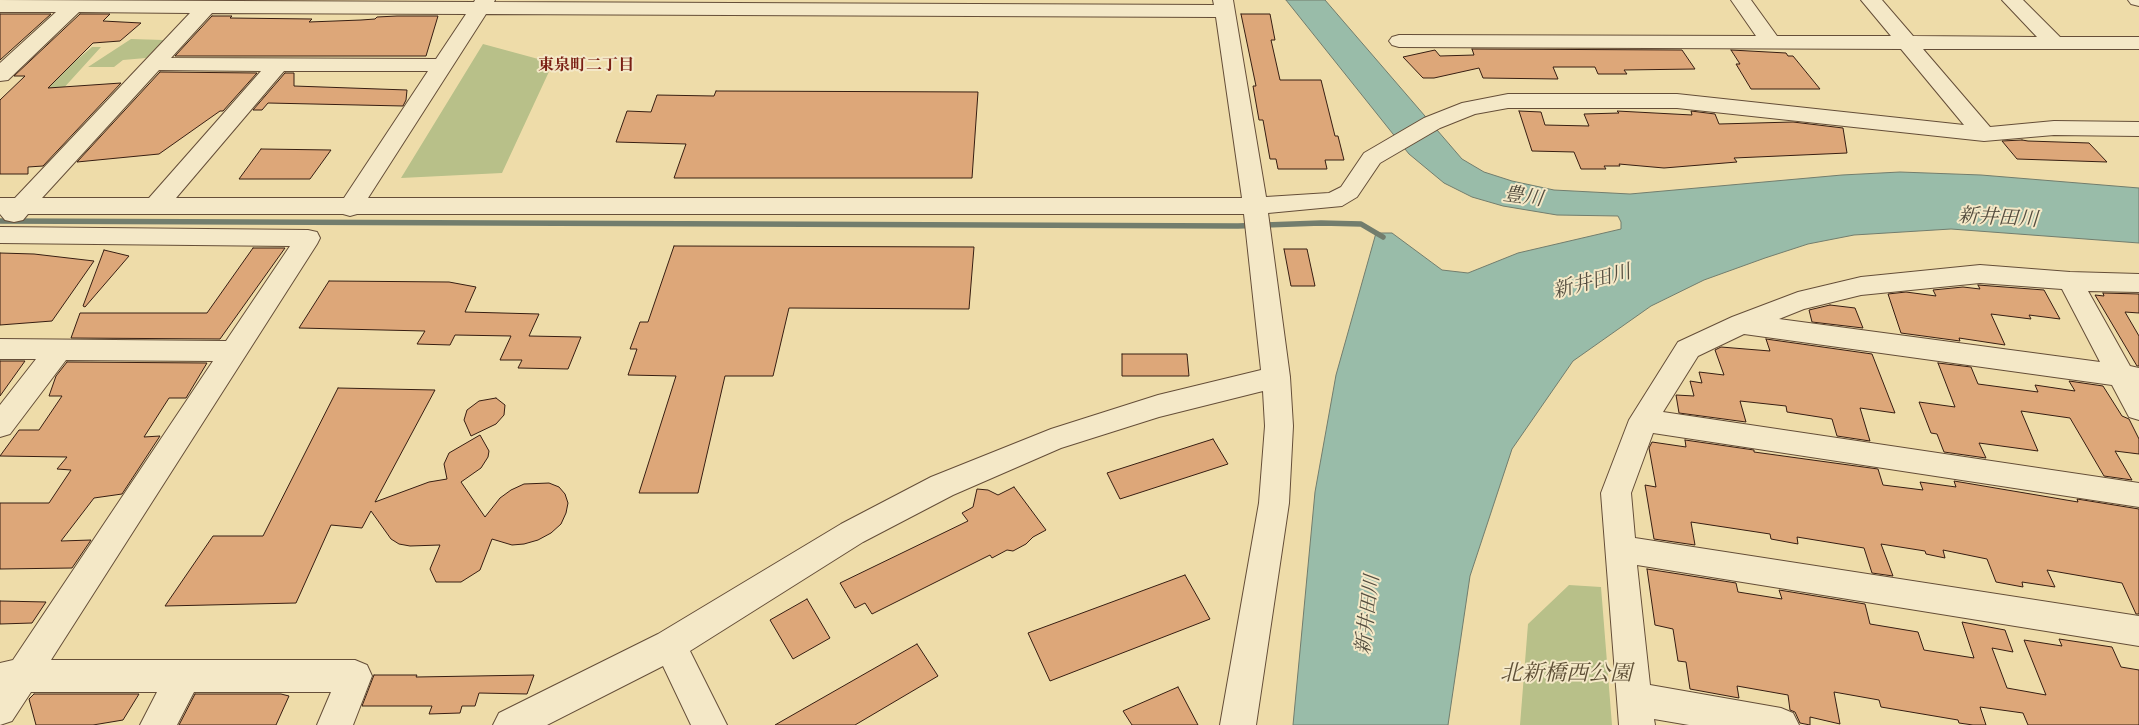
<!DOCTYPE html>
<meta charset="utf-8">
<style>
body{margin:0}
canvas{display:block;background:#eedca9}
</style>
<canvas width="2139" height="725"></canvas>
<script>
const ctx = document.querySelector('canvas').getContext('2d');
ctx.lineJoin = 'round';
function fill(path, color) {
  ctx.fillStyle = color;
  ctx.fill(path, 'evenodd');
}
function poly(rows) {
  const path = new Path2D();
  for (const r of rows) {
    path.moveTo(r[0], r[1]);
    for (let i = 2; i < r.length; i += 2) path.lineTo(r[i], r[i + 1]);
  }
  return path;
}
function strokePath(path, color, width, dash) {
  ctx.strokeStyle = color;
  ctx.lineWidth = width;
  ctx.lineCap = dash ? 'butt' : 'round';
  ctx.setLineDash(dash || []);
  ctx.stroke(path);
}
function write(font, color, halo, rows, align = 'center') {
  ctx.font = font + ' Cardo,"Noto Serif JP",serif';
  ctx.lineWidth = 4;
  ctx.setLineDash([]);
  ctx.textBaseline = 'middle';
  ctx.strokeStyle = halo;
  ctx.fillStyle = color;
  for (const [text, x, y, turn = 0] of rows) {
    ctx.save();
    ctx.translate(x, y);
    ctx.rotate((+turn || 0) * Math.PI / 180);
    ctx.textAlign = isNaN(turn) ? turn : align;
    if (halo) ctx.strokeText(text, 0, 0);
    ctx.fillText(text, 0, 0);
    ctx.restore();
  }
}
const green = poly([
 [131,39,164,40,146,58,123,60,114,67,88,67],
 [483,44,553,63,502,173,401,178],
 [92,47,101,47,61,91,40,91],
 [1569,585,1601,587,1612,725,1520,725,1528,624]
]);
const water = poly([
 [1286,0,1325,0,1462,159,1484,172,1512,181,1554,190,1630,194,1842,175,1900,172,1981,175,2139,188,2139,243,1951,229,1854,235,1808,244,1765,258,1704,280,1651,306,1573,361,1512,449,1470,576,1448,725,1293,725,1315,492,1336,375,1376,233,1392,233,1442,270,1468,273,1518,253,1621,229,1621,222,1618,216,1557,215,1503,206,1472,197,1444,183,1409,154,1286,0]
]);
const stream = poly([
 [0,221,1238,226,1321,223,1361,224,1383,237]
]);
const building = poly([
 [0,14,51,14,0,60,0,14],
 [80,14,110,14,103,21,141,23,120,41,93,43,48,88,121,83,43,166,28,167,28,174,0,174,0,100,25,76,14,76,80,14],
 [1241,14,1270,14,1275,40,1271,40,1280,80,1321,80,1335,136,1338,136,1344,160,1325,160,1327,169,1278,169,1276,159,1270,159,1263,120,1259,120,1253,86,1256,86,1241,14],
 [212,16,232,16,230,18,312,19,309,22,361,20,375,19,377,17,397,16,438,16,426,56,175,56,212,16],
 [1472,49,1682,50,1695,69,1624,70,1627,74,1598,74,1595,67,1553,67,1558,79,1483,78,1479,68,1434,78,1423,78,1403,57,1435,50,1440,56,1474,55,1472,49],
 [1731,50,1786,53,1788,56,1793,56,1820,89,1751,89,1736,64,1740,64,1731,50],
 [160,72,257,73,223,111,220,111,159,154,77,162,160,72],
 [285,73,294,73,294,86,407,90,406,100,403,106,268,103,262,110,253,110,285,73],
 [716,91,978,92,972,178,674,178,686,144,616,142,627,111,651,112,657,95,714,96,716,91],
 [1519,111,1541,112,1545,125,1589,126,1584,114,1619,113,1617,111,1692,115,1691,111,1715,114,1719,124,1793,122,1843,128,1847,153,1734,158,1737,162,1664,168,1619,164,1620,166,1604,166,1606,169,1581,169,1574,152,1532,151,1519,111],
 [2022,140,2028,141,2089,143,2107,162,2017,159,2002,141,2022,140],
 [261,149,331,150,310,179,239,179,261,149],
 [674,246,974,247,969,309,789,308,773,376,725,376,698,493,639,493,676,376,628,375,637,349,630,349,640,322,648,322,674,246],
 [253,248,285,248,220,339,71,338,80,313,207,313,253,248],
 [1284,249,1307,249,1315,286,1291,286,1284,249],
 [104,250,129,256,85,307,83,306,104,250],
 [0,253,34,254,94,261,52,321,0,325,0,253],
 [329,281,449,282,476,287,465,312,539,314,529,336,581,337,568,369,518,368,522,360,500,360,511,336,455,335,450,345,417,344,425,331,299,328,329,281],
 [1978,285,2044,290,2060,319,2029,315,2031,319,1991,314,2005,345,1959,338,1960,341,1901,333,1888,294,1906,292,1936,296,1933,290,1963,287,1980,289,1978,285],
 [2103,293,2139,294,2139,313,2125,312,2139,336,2139,366,2137,366,2095,295,2104,296,2103,293],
 [1830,305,1855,308,1863,328,1812,322,1809,310,1830,305],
 [1766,339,1872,354,1895,413,1860,408,1870,441,1837,436,1832,419,1787,412,1786,406,1740,401,1746,422,1679,413,1676,395,1694,396,1690,381,1702,383,1699,372,1724,375,1715,350,1721,347,1770,351,1766,339],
 [1122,354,1187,354,1189,376,1122,376,1122,354],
 [0,361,25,361,0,396,0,361],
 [67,362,207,363,186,398,169,398,144,437,160,436,122,494,94,498,61,541,91,540,72,568,0,569,0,503,49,503,71,470,57,469,67,457,0,456,19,430,39,430,62,396,49,396,56,376,67,362],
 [1938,363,1971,367,1978,384,2038,392,2035,385,2075,391,2069,381,2103,386,2122,416,2129,419,2139,439,2139,454,2115,451,2132,480,2104,476,2070,418,2021,411,2038,451,1979,443,1986,458,1944,452,1937,434,1931,433,1919,402,1955,407,1938,363],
 [338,388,435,390,375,502,429,482,447,479,444,464,449,453,480,435,489,451,488,457,481,468,461,482,485,517,500,498,511,490,524,484,549,483,559,487,565,494,568,503,566,513,561,524,551,533,538,540,524,544,512,545,492,539,480,570,461,582,436,582,430,569,440,545,410,546,399,544,391,539,371,511,362,528,331,525,296,603,165,606,213,536,263,536,338,388],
 [496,398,505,405,504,415,496,424,471,436,464,420,467,410,479,401,496,398],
 [1213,439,1228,464,1120,499,1107,473,1213,439],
 [1685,440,1754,450,1754,452,1878,469,1883,485,1923,490,1920,482,1956,487,1954,481,2078,502,2077,499,2139,509,2139,614,2136,614,2122,583,2047,570,2055,587,2022,582,2023,587,1996,582,1987,559,1943,550,1945,558,1926,554,1925,551,1881,544,1893,576,1872,573,1864,548,1797,537,1798,544,1771,539,1770,534,1691,522,1695,545,1654,539,1645,485,1656,487,1649,448,1652,442,1686,447,1685,440],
 [1014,487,1046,530,1033,537,1026,544,1013,551,1007,550,992,558,990,555,872,614,865,603,855,608,840,583,968,521,962,513,973,507,977,489,988,490,998,495,1014,487],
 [1647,569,1736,583,1738,592,1782,599,1779,590,1865,604,1870,624,1918,632,1924,650,1974,658,1962,622,2005,630,2013,652,1992,648,2007,688,2046,695,2024,640,2062,646,2059,639,2112,647,2121,667,2139,670,2139,725,2028,725,2023,713,1980,707,1986,725,1973,725,1959,723,1958,720,1881,707,1879,700,1834,692,1840,724,1810,717,1810,725,1800,723,1795,712,1790,710,1788,695,1737,686,1739,698,1690,689,1686,662,1678,661,1673,629,1655,625,1647,569],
 [1185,575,1210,619,1050,681,1028,633,1185,575],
 [807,599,830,638,793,659,770,620,807,599],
 [0,601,46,602,32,623,0,624,0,601],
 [917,644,938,676,855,725,775,725,917,644],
 [374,675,417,675,416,677,534,675,527,694,479,693,475,706,462,706,460,713,429,714,432,706,362,706,374,675],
 [1178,687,1198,725,1132,725,1123,711,1178,687],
 [34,694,139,694,123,720,93,725,36,725,29,699,34,694],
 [195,694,281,694,289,696,276,725,179,725,195,694]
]);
const minor = poly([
 [0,0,474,2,475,0,495,0,494,2,1214,5,1213,0,1233,0,1266,197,1329,193,1341,187,1364,153,1424,118,1462,103,1508,94,1677,94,1964,125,1901,49,1399,47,1392,45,1389,41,1392,37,1399,35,1756,36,1731,0,1751,0,1777,36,1891,36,1861,0,1882,0,1913,36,2037,37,2002,0,2023,0,2060,37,2139,37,2139,49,1923,49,1990,127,2054,121,2139,122,2139,136,2054,135,1984,141,1677,108,1508,108,1475,114,1440,128,1380,163,1357,197,1342,206,1268,213,1290,377,1293,426,1289,503,1256,725,1220,725,1259,503,1265,426,1263,391,1159,417,1061,448,953,495,863,542,690,651,727,725,691,725,663,666,547,725,493,725,499,713,658,634,841,524,931,477,1051,429,1158,395,1261,370,1244,214,357,214,350,216,343,214,28,214,23,220,14,222,5,220,0,214,0,198,15,198,190,13,79,12,8,80,0,81,0,63,56,12,0,12,0,0],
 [212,13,466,14,436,59,171,58,212,13],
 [486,14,1216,17,1242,198,368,198,486,14],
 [159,70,261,71,149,198,42,198,159,70],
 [284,71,428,71,344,198,176,198,284,71],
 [2128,0,2139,0,2139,6,2131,4,2128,0],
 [0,227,308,230,317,232,320,238,317,244,51,660,355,660,367,665,372,676,353,725,317,725,331,692,194,692,177,725,140,725,157,692,31,692,12,721,0,725,0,663,13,660,213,361,66,360,10,434,0,437,0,405,36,359,0,359,0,339,226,341,290,246,0,243,0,227],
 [1980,265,2070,272,2139,274,2139,292,2088,291,2130,366,2139,368,2139,420,2129,417,2112,385,1744,334,1698,356,1663,412,2139,483,2139,507,1653,433,1631,493,1635,538,2139,616,2139,646,1637,565,1650,685,1781,708,1793,713,1799,725,1689,725,1654,719,1655,725,1619,725,1601,493,1629,420,1678,342,1732,317,1798,292,1861,277,1980,265],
 [1980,283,2062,289,2100,362,1779,319,1804,309,1861,295,1980,283]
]);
const farNeighbourhoodnames = [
 ["東泉町二丁目",586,66]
];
const waterNames = [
 ["豊川",1523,198,8],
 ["新井田川",1998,219,3],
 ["新井田川",1592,283,-15],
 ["新井田川",1369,615,-83]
];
const nearParknames = [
 ["北新橋西公園",1566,675]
];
fill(green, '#b8c089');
fill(water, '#99bca9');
strokePath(water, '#727d6d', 1);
strokePath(stream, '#727d6d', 5.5);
fill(building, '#dda779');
strokePath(building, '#371e12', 1);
strokePath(minor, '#654e38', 2);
fill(minor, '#f4e8c7');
write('bold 16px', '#7a1f14', '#f4e8c7', farNeighbourhoodnames);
write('italic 20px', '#544d3f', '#f4e8c7', waterNames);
write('italic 22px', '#5e4f36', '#f4e8c7', nearParknames);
</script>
